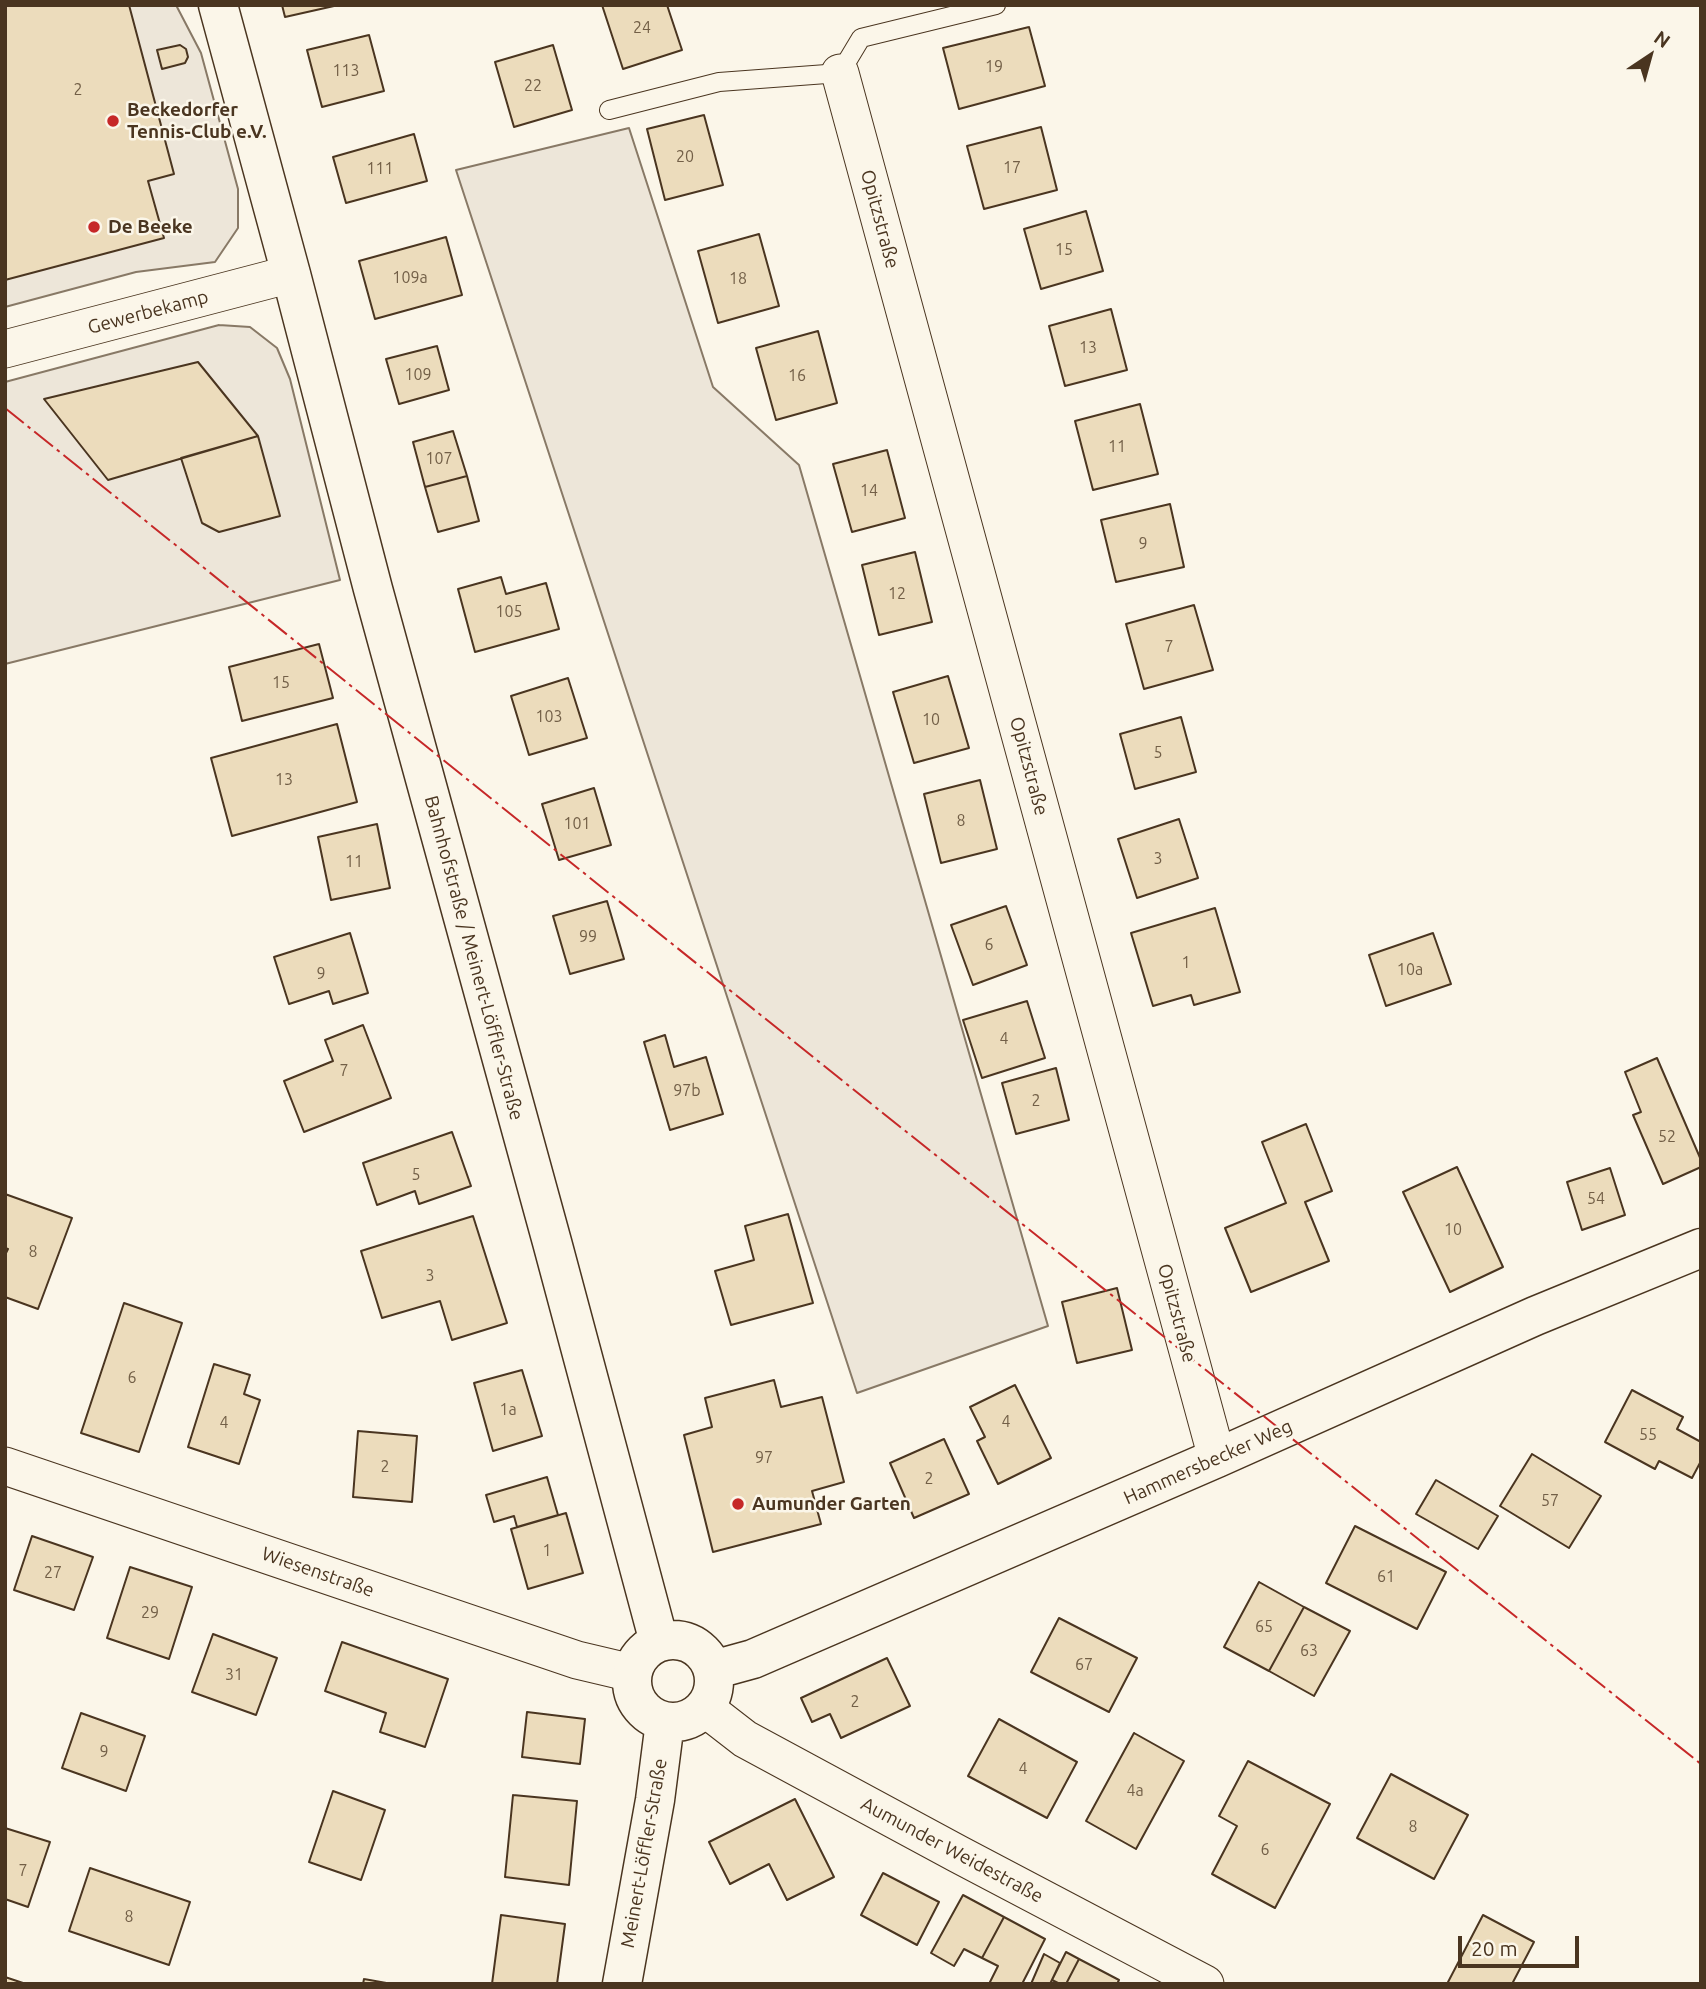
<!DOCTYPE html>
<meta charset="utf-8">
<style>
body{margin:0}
#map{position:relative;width:1706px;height:1989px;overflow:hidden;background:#fbf6e9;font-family:Ubuntu,sans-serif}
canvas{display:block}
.frame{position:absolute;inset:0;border:7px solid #4a3520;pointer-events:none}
.north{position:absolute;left:1615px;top:21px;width:70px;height:70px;-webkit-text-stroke:5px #fbf6e9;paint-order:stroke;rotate:36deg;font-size:19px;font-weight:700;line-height:28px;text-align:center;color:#4a3520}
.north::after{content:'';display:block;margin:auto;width:24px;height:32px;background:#4a3520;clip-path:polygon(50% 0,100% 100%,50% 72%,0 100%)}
.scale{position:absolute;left:1458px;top:1936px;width:121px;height:32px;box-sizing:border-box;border:4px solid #4a3520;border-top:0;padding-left:9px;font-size:21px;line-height:24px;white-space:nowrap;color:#4a3520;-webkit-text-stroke:5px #fbf6e9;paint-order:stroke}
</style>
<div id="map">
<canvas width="1706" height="1989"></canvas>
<div class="frame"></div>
<div class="north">N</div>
<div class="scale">20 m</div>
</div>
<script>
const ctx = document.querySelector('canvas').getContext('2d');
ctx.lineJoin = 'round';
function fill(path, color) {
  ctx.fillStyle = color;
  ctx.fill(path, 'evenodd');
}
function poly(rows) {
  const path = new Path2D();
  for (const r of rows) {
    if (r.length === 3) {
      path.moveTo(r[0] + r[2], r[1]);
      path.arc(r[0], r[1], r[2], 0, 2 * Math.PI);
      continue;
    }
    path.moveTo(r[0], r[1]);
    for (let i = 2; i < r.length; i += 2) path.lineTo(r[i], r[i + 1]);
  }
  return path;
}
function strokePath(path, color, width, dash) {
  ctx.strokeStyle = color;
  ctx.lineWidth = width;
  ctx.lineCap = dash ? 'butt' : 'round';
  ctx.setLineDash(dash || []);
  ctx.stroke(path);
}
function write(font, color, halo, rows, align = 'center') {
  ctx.font = font + ' Ubuntu,sans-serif';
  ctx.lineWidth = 5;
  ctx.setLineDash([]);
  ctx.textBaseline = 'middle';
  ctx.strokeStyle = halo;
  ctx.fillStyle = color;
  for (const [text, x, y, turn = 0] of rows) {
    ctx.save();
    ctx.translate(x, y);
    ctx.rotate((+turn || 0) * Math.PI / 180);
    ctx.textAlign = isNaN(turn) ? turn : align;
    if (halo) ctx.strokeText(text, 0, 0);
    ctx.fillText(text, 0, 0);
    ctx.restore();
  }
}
const green = poly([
 [5,5,176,5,201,53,238,189,238,228,215,262,136,272,5,307,5,5],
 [629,128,713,387,799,465,1048,1326,857,1393,456,170,629,128],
 [219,325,250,327,277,348,290,379,340,580,5,664,5,382,219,325]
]);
const building = poly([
 [5,5,129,5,174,174,148,181,164,238,5,280,5,5],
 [282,5,333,5,334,6,285,17,282,5],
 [602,5,667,5,682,50,623,69,602,5],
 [1029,27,1045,86,959,109,943,48,1029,27],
 [369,35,384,91,322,107,307,50,369,35],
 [180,45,186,49,188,57,185,63,162,69,157,50,180,45],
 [553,45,572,110,514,127,495,62,553,45],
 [704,115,723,185,665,200,647,129,704,115],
 [1041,127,1057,190,984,209,967,146,1041,127],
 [414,134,427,181,346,203,333,157,414,134],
 [1086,211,1103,271,1041,289,1024,229,1086,211],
 [759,234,779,306,718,323,698,251,759,234],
 [446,237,462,295,375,319,359,261,446,237],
 [1111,309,1127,370,1065,386,1049,326,1111,309],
 [818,331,837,403,776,420,756,348,818,331],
 [437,346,449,390,399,404,386,359,437,346],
 [198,362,258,436,108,480,44,399,198,362],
 [1140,404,1158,474,1093,490,1075,421,1140,404],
 [453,431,467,476,425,487,413,442,453,431],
 [258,436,280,516,219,532,202,523,181,458,258,436],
 [887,450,905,518,852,532,833,464,887,450],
 [467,476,479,521,438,532,425,487,467,476],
 [1170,504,1184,567,1116,582,1101,520,1170,504],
 [915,552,932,622,879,635,862,565,915,552],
 [501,577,506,594,546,583,559,629,475,652,458,589,501,577],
 [1194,605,1213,670,1144,689,1126,624,1194,605],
 [319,644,333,698,242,721,229,667,319,644],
 [948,676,969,748,914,763,893,692,948,676],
 [568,678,587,738,529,755,511,696,568,678],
 [1181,717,1196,772,1135,789,1120,734,1181,717],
 [337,724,357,802,232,836,211,758,337,724],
 [980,780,997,849,941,863,924,794,980,780],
 [594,788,611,845,559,860,542,804,594,788],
 [1179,819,1198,878,1137,898,1118,839,1179,819],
 [377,824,390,888,331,900,318,837,377,824],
 [607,901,624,959,570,974,553,916,607,901],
 [1006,906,1027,965,973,985,951,925,1006,906],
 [1215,908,1240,992,1194,1005,1191,995,1153,1006,1131,933,1215,908],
 [350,933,368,993,333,1004,329,991,289,1004,274,957,350,933],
 [1433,933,1451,984,1386,1006,1369,955,1433,933],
 [1027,1001,1045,1058,982,1078,963,1020,1027,1001],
 [363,1025,391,1098,304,1132,284,1081,333,1061,325,1040,363,1025],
 [665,1035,674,1067,706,1057,723,1114,670,1130,644,1042,665,1035],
 [1657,1058,1701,1160,1701,1167,1663,1184,1633,1115,1641,1112,1625,1072,1657,1058],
 [1056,1068,1069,1120,1016,1134,1002,1083,1056,1068],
 [1306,1124,1332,1191,1305,1202,1329,1261,1251,1292,1225,1228,1286,1203,1262,1142,1306,1124],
 [452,1132,471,1186,419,1204,415,1191,377,1205,363,1163,452,1132],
 [1457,1167,1503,1267,1450,1292,1403,1192,1457,1167],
 [1610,1168,1625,1215,1582,1230,1567,1182,1610,1168],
 [5,1194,72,1218,38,1309,5,1297,5,1255,8,1249,5,1248,5,1194],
 [788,1214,813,1303,731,1325,715,1271,754,1260,745,1226,788,1214],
 [473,1216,507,1323,452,1340,440,1301,382,1318,361,1251,473,1216],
 [1117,1288,1132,1350,1077,1363,1062,1302,1117,1288],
 [124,1303,182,1323,139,1452,81,1433,124,1303],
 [214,1364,250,1375,244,1394,260,1400,239,1464,188,1447,214,1364],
 [522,1370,542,1436,493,1451,474,1383,522,1370],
 [774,1380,781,1407,822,1397,844,1482,812,1491,821,1524,713,1552,684,1435,712,1427,705,1398,774,1380],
 [1015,1385,1051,1458,998,1484,977,1441,985,1437,970,1407,1015,1385],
 [1632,1390,1683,1417,1677,1429,1701,1442,1701,1461,1692,1478,1659,1461,1655,1469,1605,1442,1632,1390],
 [358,1431,417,1436,412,1502,353,1497,358,1431],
 [944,1439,969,1494,914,1518,890,1463,944,1439],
 [1532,1454,1601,1496,1569,1548,1500,1506,1532,1454],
 [547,1477,558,1515,517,1527,514,1516,494,1522,486,1495,547,1477],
 [1436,1480,1498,1516,1478,1549,1416,1514,1436,1480],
 [566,1513,583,1573,528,1589,511,1529,566,1513],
 [1355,1526,1446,1572,1417,1629,1326,1583,1355,1526],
 [32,1536,93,1557,74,1610,14,1590,32,1536],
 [130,1567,192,1587,169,1659,107,1638,130,1567],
 [1259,1582,1304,1607,1269,1671,1224,1647,1259,1582],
 [1304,1607,1350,1631,1314,1696,1269,1671,1304,1607],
 [1059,1618,1137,1658,1109,1712,1031,1672,1059,1618],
 [213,1634,277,1658,256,1715,192,1692,213,1634],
 [342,1642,448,1679,425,1747,380,1732,386,1713,325,1691,342,1642],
 [887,1658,910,1706,841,1738,830,1714,812,1722,801,1698,887,1658],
 [527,1712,585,1719,580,1764,522,1757,527,1712],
 [81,1713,145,1736,126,1791,62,1768,81,1713],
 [999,1719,1077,1762,1047,1818,968,1776,999,1719],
 [1134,1733,1184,1761,1136,1849,1086,1821,1134,1733],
 [1248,1761,1330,1804,1275,1908,1212,1874,1237,1826,1219,1816,1248,1761],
 [1391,1774,1468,1815,1434,1879,1357,1838,1391,1774],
 [333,1791,385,1810,361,1880,309,1862,333,1791],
 [513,1795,577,1801,569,1885,505,1877,513,1795],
 [795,1799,834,1877,787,1900,769,1864,730,1884,709,1842,795,1799],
 [5,1828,50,1842,28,1907,5,1899,5,1828],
 [90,1868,190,1902,169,1965,69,1931,90,1868],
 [883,1873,939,1902,917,1945,861,1915,883,1873],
 [963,1895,1004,1917,982,1958,964,1949,954,1966,931,1953,963,1895],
 [501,1915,565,1924,557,1984,492,1984,501,1915],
 [1483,1915,1534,1942,1512,1984,1447,1984,1483,1915],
 [1004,1917,1045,1939,1022,1984,989,1984,998,1966,982,1958,1004,1917],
 [1066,1952,1079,1959,1066,1984,1060,1984,1052,1980,1066,1952],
 [1044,1954,1060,1963,1050,1984,1031,1984,1044,1954],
 [1079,1959,1119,1980,1117,1984,1066,1984,1079,1959],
 [5,1977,26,1984,5,1984,5,1977],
 [364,1979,392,1984,363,1984,364,1979]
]);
const lane = poly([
 [609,110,719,82,840,73,861,38,996,5]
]);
const street = poly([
 [840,73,1217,1458],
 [5,349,291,274],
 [5,1466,577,1660,632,1673],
 [705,1708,745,1739,958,1854,1205,1984]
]);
const secondary = poly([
 [218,5,291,274,373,589,552,1242,659,1642],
 [673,1681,41],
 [713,1670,753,1659,1217,1458,1535,1316,1701,1248],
 [622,1984,655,1800,665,1722]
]);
const power = poly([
 [5,408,879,1110,1701,1764]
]);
const markers = [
 [113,121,7,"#c62828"],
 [94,227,7,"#c62828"],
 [738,1504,7,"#c62828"]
];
const numberNames = [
 ["24",642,28],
 ["19",994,67],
 ["113",346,71],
 ["22",533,86],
 ["2",78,90],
 ["20",685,157],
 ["17",1012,168],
 ["111",380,169],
 ["15",1064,250],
 ["109a",410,278],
 ["18",738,279],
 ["13",1088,348],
 ["109",418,375],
 ["16",797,376],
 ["11",1117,447],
 ["107",439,459],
 ["14",869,491],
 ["9",1143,544],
 ["12",897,594],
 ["105",509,612],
 ["7",1169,647],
 ["15",281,683],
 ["103",549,717],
 ["10",931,720],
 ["5",1158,753],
 ["13",284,780],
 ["8",961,821],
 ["101",577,824],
 ["3",1158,859],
 ["11",354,862],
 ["99",588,937],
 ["6",989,945],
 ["1",1186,963],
 ["10a",1410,970],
 ["9",321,974],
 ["4",1004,1039],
 ["7",344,1071],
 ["97b",687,1091],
 ["2",1036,1101],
 ["52",1667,1137],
 ["5",416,1175],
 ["54",1596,1199],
 ["10",1453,1230],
 ["8",33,1252],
 ["3",430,1276],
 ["6",132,1378],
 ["1a",508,1410],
 ["4",1006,1422],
 ["4",224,1423],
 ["55",1648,1435],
 ["97",764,1458],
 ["2",385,1467],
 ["2",929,1479],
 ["57",1550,1501],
 ["1",547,1551],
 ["27",53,1573],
 ["61",1386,1577],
 ["29",150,1613],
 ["65",1264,1627],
 ["63",1309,1651],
 ["67",1084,1665],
 ["31",234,1675],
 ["2",855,1702],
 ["9",104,1752],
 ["4",1023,1769],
 ["4a",1135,1791],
 ["8",1413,1827],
 ["6",1265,1850],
 ["7",23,1871],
 ["8",129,1917]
];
const poiNames = [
 ["Beckedorfer",127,110],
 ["Tennis-Club e.V.",127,132],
 ["De Beeke",108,227],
 ["Aumunder Garten",752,1504]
];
const streetNames = [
 ["Opitzstraße",880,219,75],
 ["Gewerbekamp",148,312,-15],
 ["Opitzstraße",1029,766,75],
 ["Bahnhofstraße / Meinert-Löffler-Straße",474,958,75],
 ["Opitzstraße",1177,1313,75],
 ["Hammersbecker Weg",1208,1462,-24],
 ["Wiesenstraße",318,1572,19],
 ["Aumunder Weidestraße",952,1850,28],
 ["Meinert-Löffler-Straße",644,1853,-80]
];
fill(green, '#ede6d9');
strokePath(green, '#887966', 2);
fill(building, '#ecdcbc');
strokePath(building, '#4a3520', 2);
strokePath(lane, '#4a3520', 20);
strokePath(street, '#4a3520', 39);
strokePath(secondary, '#4a3520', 41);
strokePath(lane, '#fbf6e9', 18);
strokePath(street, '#fbf6e9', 37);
strokePath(secondary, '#fbf6e9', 38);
strokePath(power, '#c62828', 2, [24, 5, 3.5, 5]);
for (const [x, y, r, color] of markers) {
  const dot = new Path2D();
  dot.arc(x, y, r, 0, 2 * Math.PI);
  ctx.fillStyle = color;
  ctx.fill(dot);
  strokePath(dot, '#fbf6e9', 2.5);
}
write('16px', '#725f47', null, numberNames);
write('bold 19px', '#4a3520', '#fbf6e9', poiNames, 'left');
write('19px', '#4a3520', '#fbf6e9', streetNames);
</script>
